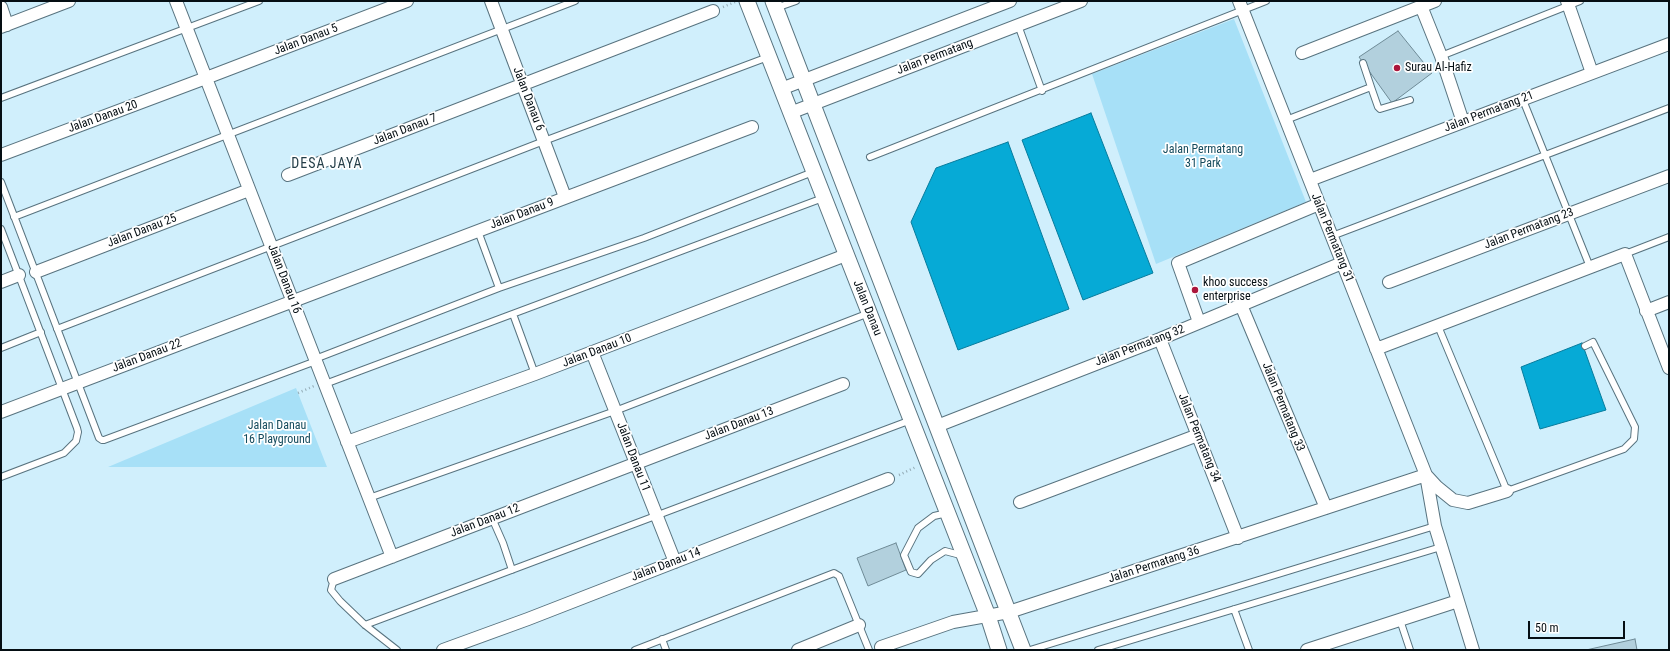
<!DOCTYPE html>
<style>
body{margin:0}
#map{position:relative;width:1670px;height:651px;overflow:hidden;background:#d0effc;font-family:"Roboto Condensed",sans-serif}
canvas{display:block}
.frame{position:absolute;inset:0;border:2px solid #050e13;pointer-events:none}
.scale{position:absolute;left:1528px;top:621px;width:97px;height:18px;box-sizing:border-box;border:2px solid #050e13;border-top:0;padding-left:5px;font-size:12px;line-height:14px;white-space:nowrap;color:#050e13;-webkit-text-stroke:3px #fff;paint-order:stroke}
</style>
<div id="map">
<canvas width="1670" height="651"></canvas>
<div class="frame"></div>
<div class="scale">50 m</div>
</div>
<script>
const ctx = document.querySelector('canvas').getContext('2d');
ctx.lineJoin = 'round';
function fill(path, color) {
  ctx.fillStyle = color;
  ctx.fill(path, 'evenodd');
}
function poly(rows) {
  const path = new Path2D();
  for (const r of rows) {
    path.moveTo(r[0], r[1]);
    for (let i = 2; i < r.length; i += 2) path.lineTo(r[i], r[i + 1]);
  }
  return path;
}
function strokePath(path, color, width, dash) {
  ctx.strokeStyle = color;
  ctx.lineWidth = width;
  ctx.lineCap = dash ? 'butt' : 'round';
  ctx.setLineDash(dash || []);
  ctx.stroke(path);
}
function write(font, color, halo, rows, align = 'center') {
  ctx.font = font + ' "Roboto Condensed",sans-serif';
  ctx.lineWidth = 3.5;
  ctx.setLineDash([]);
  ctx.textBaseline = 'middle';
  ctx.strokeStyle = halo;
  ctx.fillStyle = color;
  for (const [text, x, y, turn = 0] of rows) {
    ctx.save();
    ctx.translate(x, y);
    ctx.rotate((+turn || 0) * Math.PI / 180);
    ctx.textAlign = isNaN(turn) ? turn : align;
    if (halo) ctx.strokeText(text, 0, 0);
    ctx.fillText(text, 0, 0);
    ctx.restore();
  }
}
const green = poly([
 [1234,19,1306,202,1156,264,1092,74],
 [296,388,327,467,108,467]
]);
const water = poly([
 [1091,113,1153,273,1083,300,1022,140,1091,113],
 [1008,142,1069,309,958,350,911,222,936,168,1008,142],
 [1582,343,1606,410,1540,429,1521,367,1582,343]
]);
const building = poly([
 [1398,31,1432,73,1392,103,1359,57,1398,31],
 [896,543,906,570,868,586,857,558,896,543],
 [1635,639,1637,650,1586,650,1635,639]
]);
const path = poly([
 [723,7,735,2],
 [298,393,314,386],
 [899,475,916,467]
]);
const service = poly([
 [776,8,796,1],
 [1018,25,1042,91],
 [1441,56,1580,1],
 [1363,63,1371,87],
 [1,98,259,1],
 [1523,100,1590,267],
 [1286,120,1371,87,1378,107,1380,109,1410,100],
 [870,157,1266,1],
 [1,182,99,438,102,440,104,440,316,361],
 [14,217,575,1],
 [1,229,77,428,78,432,76,441,64,453,1,477],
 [478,231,499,288],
 [1332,236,1669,108],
 [1625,254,1669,237],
 [513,314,535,374],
 [1438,326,1507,491,1624,449,1634,439,1635,427,1593,342,1585,346],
 [57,329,544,141,768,57],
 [1,348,41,332],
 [315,359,499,288,644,238,813,172],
 [325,384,823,198],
 [369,498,615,411,869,313],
 [947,513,934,516,918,528,904,555,911,572,918,574,931,560,945,551,964,556],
 [492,518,503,543,512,570],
 [334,579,331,590,340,601,365,625,397,650],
 [1234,609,1249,650],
 [1400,620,1410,650],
 [365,625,911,420],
 [662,639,666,650],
 [635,650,834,573,839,576,869,650],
 [1030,650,1435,526],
 [1098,650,1441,547]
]);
const minor = poly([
 [176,1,392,557],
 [491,1,565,197],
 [1239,1,1426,475,1435,526,1473,650],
 [1567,1,1592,73],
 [1421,6,1441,56,1463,122],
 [1,7,7,25],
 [1,27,69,1],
 [1302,53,1435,1],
 [781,89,1010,1],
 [790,113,1081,1],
 [1,155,206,78,407,1],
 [288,175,713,11],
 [1310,180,1669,44],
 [36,272,249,190],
 [1,282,19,275],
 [1389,282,1669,176],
 [1241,305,1326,508],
 [1646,311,1669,302],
 [1199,322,1178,263,1319,204],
 [1160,339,1238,538],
 [1376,349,1625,254,1669,368],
 [592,352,675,562],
 [1,412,752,127],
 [937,426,1160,339,1342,263],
 [347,442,535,374,846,255],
 [1426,475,1437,487,1453,500,1468,503,1507,491],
 [1020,502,1198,435],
 [334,579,843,384],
 [881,647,953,622,1009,612,1426,475],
 [443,650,528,619,888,479],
 [798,650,859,625],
 [1307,650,1458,601]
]);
const tertiary = poly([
 [747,1,988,616,999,650],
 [773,1,1023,650]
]);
const markers = [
 [1397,68,4,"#ab153b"],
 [1195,290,4,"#ab153b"]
];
const streetNames = [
 ["Jalan Danau 5",306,40,-21],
 ["Jalan Permatang",935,57,-21],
 ["Jalan Danau 6",528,99,69],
 ["Jalan Permatang 21",1489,112,-21],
 ["Jalan Danau 20",103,117,-20],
 ["Jalan Danau 7",405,130,-21],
 ["Jalan Danau 9",522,214,-21],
 ["Jalan Permatang 23",1529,229,-21],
 ["Jalan Danau 25",142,231,-21],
 ["Jalan Permatang 31",1332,238,68],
 ["Jalan Danau 16",284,279,69],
 ["Jalan Danau",867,308,68],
 ["Jalan Permatang 32",1140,346,-21],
 ["Jalan Danau 10",597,351,-21],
 ["Jalan Danau 22",147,356,-21],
 ["Jalan Permatang 33",1283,407,68],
 ["Jalan Danau 13",739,424,-21],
 ["Jalan Permatang 34",1199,438,68],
 ["Jalan Danau 11",633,457,69],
 ["Jalan Danau 12",485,521,-21],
 ["Jalan Danau 14",666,565,-21],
 ["Jalan Permatang 36",1154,565,-18]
];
const poiNames = [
 ["Surau Al-Hafiz",1405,68],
 ["khoo success",1203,283],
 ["enterprise",1203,297]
];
const parkNames = [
 ["Jalan Permatang",1203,150],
 ["31 Park",1203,164],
 ["Jalan Danau",277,426],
 ["16 Playground",277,440]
];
const quarterNames = [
 ["DESA JAYA",327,164]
];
fill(green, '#a7e0f7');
fill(water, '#06aad6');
strokePath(water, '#067b9c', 1);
fill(building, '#b2d0dd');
strokePath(building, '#6e8a96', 1);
strokePath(service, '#58737f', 8);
strokePath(minor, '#58737f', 14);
strokePath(tertiary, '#58737f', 17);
strokePath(path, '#92aab4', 2.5, [1, 3]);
strokePath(service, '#fff', 6);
strokePath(minor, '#fff', 12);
strokePath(tertiary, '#fff', 15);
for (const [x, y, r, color] of markers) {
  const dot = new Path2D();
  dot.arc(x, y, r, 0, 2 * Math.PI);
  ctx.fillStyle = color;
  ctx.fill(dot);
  strokePath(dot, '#fff', 1.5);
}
write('12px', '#050e13', '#fff', streetNames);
write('12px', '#050e13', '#fff', poiNames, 'left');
write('12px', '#144b5d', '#fff', parkNames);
ctx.letterSpacing = '1px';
write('14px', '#243e48', '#fff', quarterNames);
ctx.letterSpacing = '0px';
</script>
